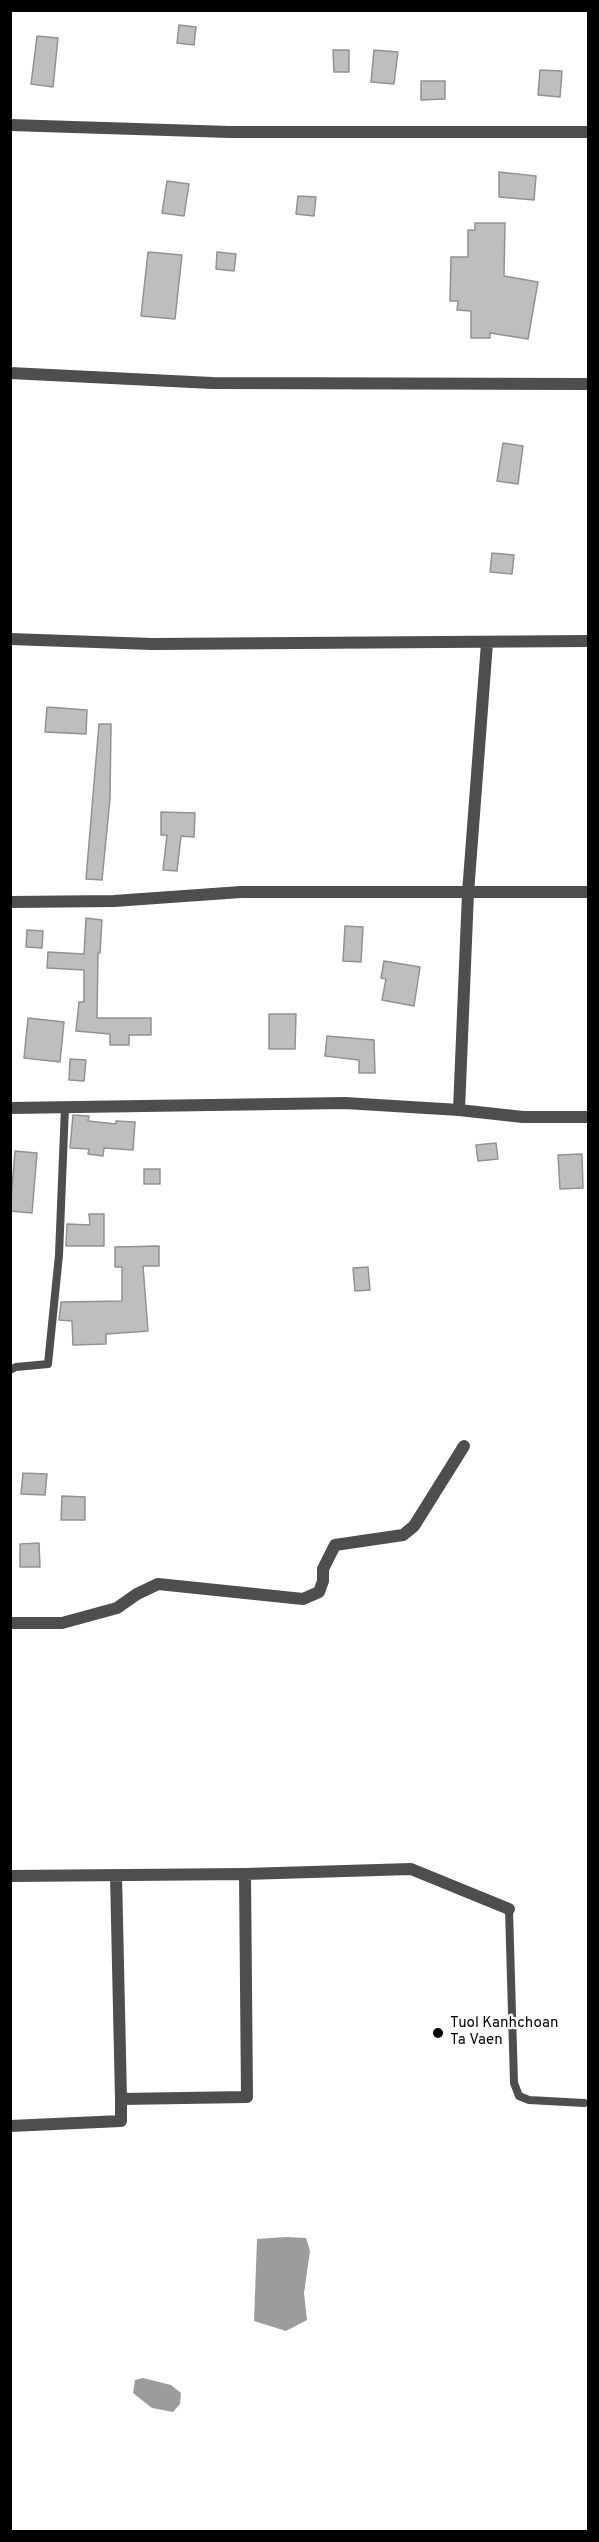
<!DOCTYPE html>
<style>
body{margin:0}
#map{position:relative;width:599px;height:2542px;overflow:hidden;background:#fff;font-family:Overpass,sans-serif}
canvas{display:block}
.frame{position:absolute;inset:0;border:12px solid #000;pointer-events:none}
</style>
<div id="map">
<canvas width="599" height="2542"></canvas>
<div class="frame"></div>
</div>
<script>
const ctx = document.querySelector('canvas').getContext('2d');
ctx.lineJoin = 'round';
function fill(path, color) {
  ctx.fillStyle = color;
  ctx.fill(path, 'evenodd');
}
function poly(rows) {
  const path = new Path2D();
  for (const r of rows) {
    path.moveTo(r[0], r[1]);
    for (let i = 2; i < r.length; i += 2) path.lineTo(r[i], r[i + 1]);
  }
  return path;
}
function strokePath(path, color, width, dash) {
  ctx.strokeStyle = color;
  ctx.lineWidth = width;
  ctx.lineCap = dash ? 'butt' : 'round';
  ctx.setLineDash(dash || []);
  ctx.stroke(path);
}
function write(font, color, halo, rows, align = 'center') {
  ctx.font = font + ' Overpass,sans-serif';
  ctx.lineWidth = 4.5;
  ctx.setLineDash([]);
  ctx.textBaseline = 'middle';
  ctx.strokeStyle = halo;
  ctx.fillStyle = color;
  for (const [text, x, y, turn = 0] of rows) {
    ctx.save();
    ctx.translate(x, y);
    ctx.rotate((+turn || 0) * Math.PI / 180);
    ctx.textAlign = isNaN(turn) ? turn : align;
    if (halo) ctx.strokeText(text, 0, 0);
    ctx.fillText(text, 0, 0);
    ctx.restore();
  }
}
const water = poly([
 [286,2237,306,2238,310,2251,304,2293,307,2320,286,2331,254,2321,257,2239],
 [143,2378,171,2385,181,2393,180,2404,173,2412,152,2408,133,2393,135,2380]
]);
const building = poly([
 [179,25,196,27,194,45,177,43,179,25],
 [37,36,58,38,53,87,31,84,37,36],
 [333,50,349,50,349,72,334,72,333,50],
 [374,50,398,52,394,84,371,82,374,50],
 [540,70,562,71,560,97,538,95,540,70],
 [421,81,445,81,445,99,421,100,421,81],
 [499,172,536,176,534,200,499,197,499,172],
 [167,181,189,184,184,216,162,213,167,181],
 [298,196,316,197,314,216,296,214,298,196],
 [475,223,505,223,504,276,538,282,528,339,490,333,490,338,471,338,471,311,457,310,458,301,450,301,451,257,468,257,468,230,475,230,475,223],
 [148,252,182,255,175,319,141,316,148,252],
 [217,252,236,254,234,271,216,269,217,252],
 [503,443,523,446,518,484,497,481,503,443],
 [492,553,514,555,512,574,490,572,492,553],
 [47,707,87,710,86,734,45,732,47,707],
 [99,724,111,724,110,799,102,880,86,879,99,724],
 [161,812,195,813,194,837,181,836,177,871,163,870,167,835,161,835,161,812],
 [86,918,102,920,100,953,98,953,97,1018,151,1018,151,1035,129,1035,129,1045,110,1045,110,1034,76,1031,79,1002,84,1002,84,970,47,968,48,952,84,954,86,918],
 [345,926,363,927,361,962,343,961,345,926],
 [27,930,43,931,42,948,26,947,27,930],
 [384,961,420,967,414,1006,382,1000,386,979,381,978,384,961],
 [269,1014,296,1014,295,1049,269,1049,269,1014],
 [28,1018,64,1022,60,1062,24,1058,28,1018],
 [327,1036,374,1040,375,1073,359,1073,359,1060,325,1056,327,1036],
 [70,1059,86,1060,84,1081,69,1080,70,1059],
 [73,1115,89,1116,88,1121,116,1124,116,1121,135,1122,133,1150,104,1148,103,1156,88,1154,89,1149,70,1148,73,1115],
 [496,1143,498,1159,478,1161,476,1145,496,1143],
 [15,1151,37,1153,32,1213,10,1211,15,1151],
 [582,1154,583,1188,560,1189,558,1155,582,1154],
 [144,1169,160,1169,160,1184,144,1184,144,1169],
 [89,1214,104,1214,104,1246,66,1246,67,1224,90,1225,89,1214],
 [159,1246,159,1266,143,1266,148,1331,106,1334,106,1344,73,1345,72,1321,59,1320,61,1302,122,1301,122,1267,115,1267,115,1247,159,1246],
 [368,1267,370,1290,355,1291,353,1268,368,1267],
 [23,1473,47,1474,45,1495,21,1494,23,1473],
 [62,1496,85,1497,85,1520,61,1520,62,1496],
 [39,1543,40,1567,20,1567,20,1544,39,1543]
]);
const service = poly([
 [10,1370,16,1367,48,1364,59,1255,65,1107],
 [509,1909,514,2083,519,2096,529,2100,584,2103]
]);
const minor = poly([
 [10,125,230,132,588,132],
 [10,373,212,383,588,384],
 [10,639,152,644,588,641],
 [10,902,114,901,241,892,588,892],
 [10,1108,345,1103,459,1110,523,1117,588,1117],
 [459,1110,468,893,487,643],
 [10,1623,62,1623,117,1608,137,1594,158,1584,303,1599,319,1592,323,1581,323,1569,335,1545,403,1535,414,1526,464,1446],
 [116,1875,121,2099],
 [10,1876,245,1874,411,1869,509,1909],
 [10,2126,121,2121,121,2099,247,2097,245,1874]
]);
const markers = [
 [438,2033,6,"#000"]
];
const poiNames = [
 ["Tuol Kanhchoan",450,2024],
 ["Ta Vaen",450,2041]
];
fill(water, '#9c9c9c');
fill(building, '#bebebe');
strokePath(building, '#929292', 1.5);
strokePath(service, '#4e4e4e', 8);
strokePath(minor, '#4e4e4e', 12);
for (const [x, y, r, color] of markers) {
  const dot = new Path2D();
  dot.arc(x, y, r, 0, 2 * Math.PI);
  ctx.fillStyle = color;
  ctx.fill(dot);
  strokePath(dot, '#fff', 2);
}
write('15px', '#000', '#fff', poiNames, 'left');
</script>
